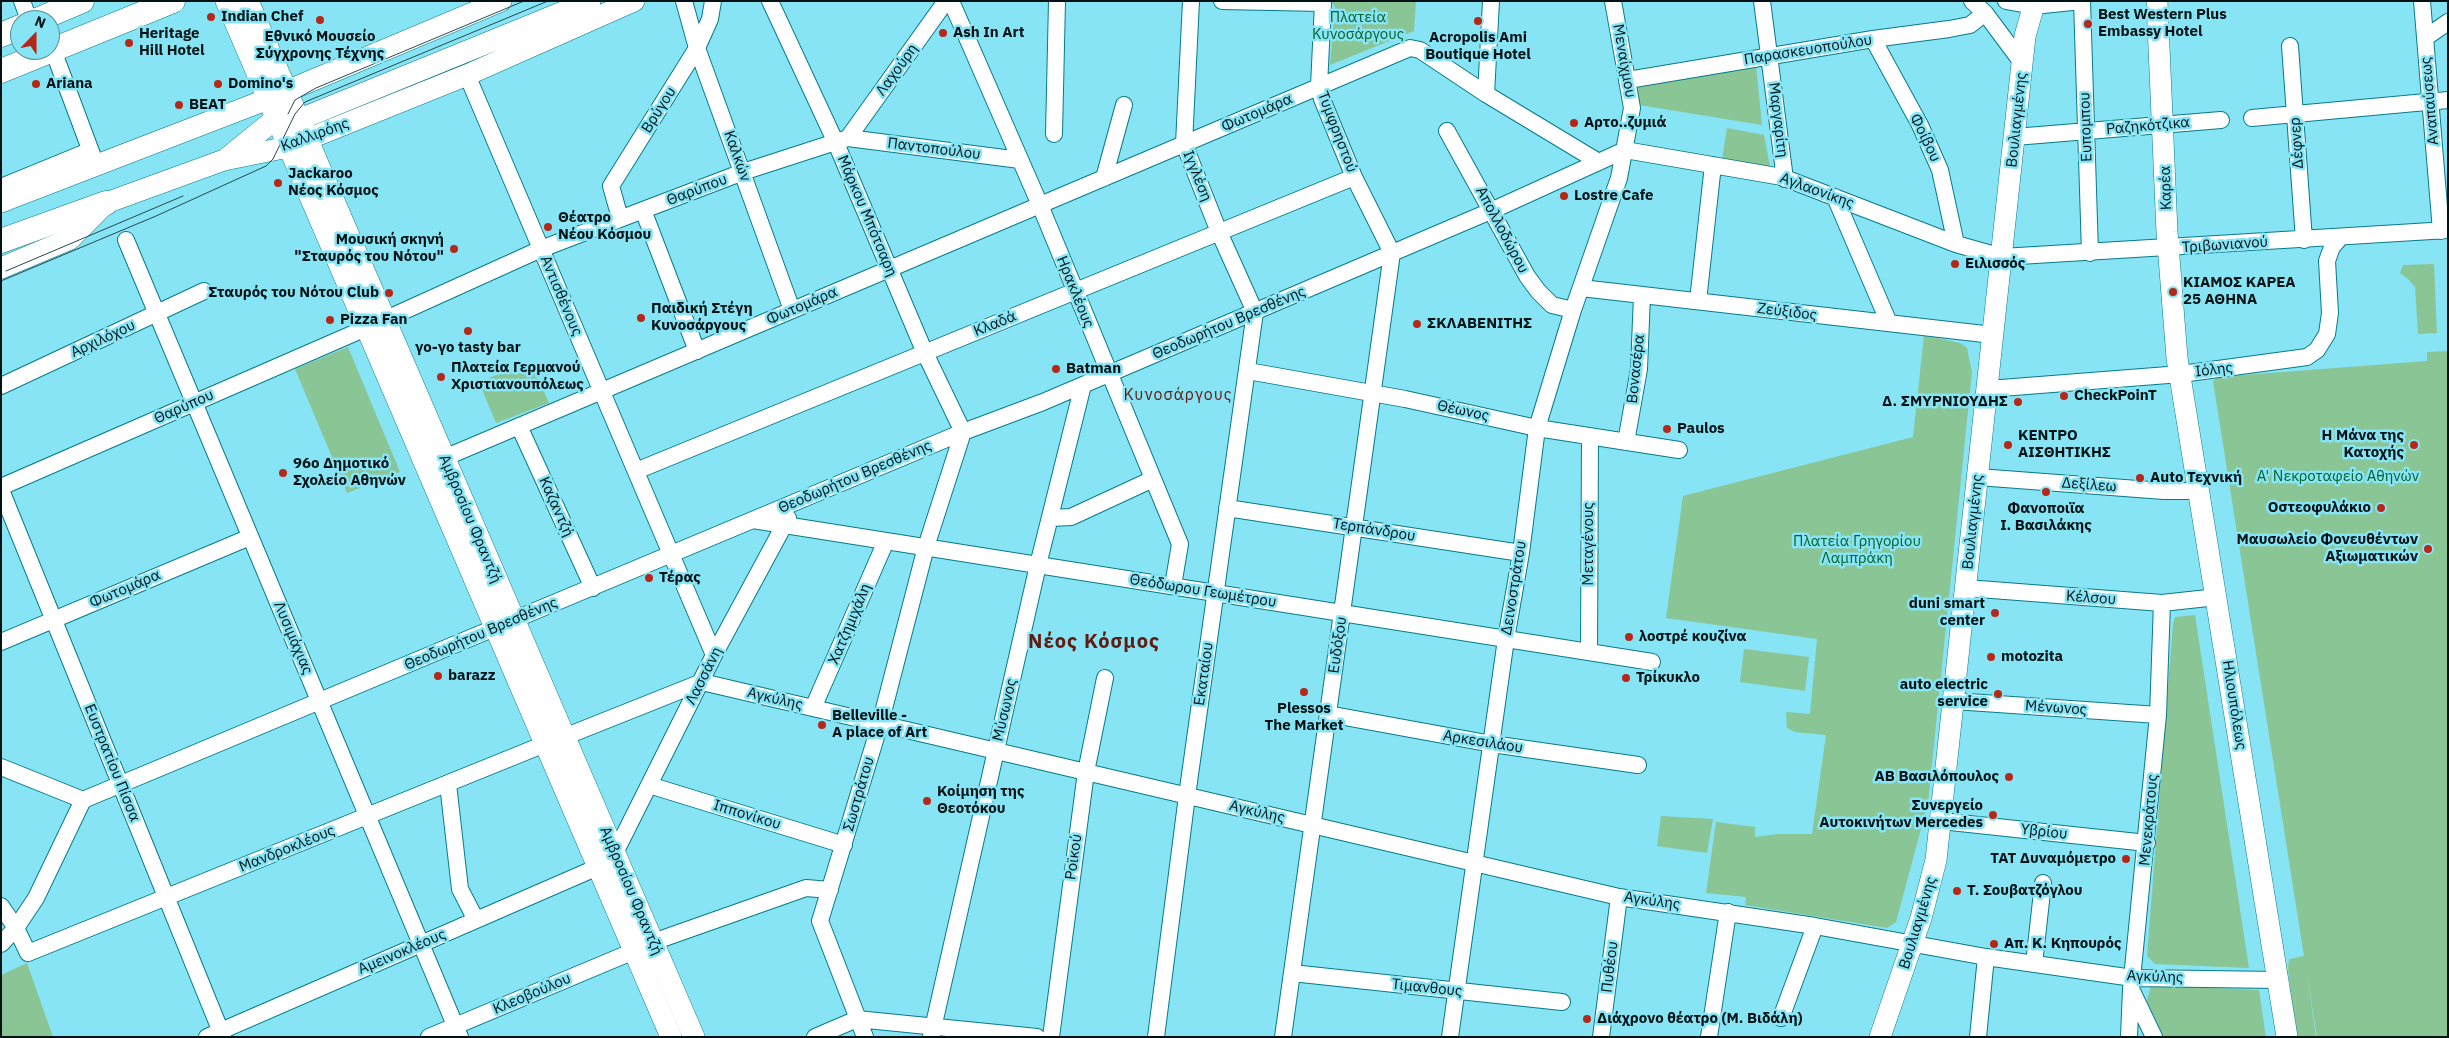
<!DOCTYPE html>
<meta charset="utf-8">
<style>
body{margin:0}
#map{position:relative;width:2449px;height:1038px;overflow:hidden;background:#87e4f4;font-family:"IBM Plex Sans",sans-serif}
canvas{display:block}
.frame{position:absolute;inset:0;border:2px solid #011215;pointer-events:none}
.north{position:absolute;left:10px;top:10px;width:50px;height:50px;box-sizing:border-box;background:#87e4f4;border:1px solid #51909b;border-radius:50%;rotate:22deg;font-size:14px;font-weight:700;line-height:20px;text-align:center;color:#011215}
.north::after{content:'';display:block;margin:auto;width:18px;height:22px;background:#b52719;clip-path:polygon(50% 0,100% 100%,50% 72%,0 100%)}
</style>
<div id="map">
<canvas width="2449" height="1038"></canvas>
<div class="frame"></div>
<div class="north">N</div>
</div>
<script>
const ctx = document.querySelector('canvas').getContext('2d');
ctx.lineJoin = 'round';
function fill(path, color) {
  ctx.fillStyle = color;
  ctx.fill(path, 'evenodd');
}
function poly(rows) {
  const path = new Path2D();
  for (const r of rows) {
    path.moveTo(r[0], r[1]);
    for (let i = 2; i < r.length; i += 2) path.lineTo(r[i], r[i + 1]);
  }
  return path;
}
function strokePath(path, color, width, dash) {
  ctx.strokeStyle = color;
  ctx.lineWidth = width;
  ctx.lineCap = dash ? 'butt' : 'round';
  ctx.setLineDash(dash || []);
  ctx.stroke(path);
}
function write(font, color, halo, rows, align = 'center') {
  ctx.font = font + ' "IBM Plex Sans",sans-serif';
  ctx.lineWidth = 5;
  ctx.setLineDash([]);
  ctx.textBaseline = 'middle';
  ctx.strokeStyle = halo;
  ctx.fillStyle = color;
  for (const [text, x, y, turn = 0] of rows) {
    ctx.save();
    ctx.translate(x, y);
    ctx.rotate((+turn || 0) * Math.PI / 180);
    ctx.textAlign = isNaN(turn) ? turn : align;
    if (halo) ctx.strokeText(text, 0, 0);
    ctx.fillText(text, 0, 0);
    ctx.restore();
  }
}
const green = poly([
 [1331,1,1416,1,1414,31,1330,65,1335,7],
 [1756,65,1762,125,1639,105,1636,84],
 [1727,128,1764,135,1770,167,1722,159],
 [2434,264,2437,333,2418,334,2415,287,2409,280,2400,273,2403,265],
 [1924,335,1960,343,1967,348,1972,372,1928,803,1896,922,1887,928,1745,905,1746,897,1706,893,1716,822,1755,827,1755,837,1777,834,1812,834,1826,735,1795,732,1787,728,1786,712,1810,714,1817,639,1666,618,1683,496,1913,437],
 [348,347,400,472,347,493,295,369],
 [2448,351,2448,1037,2317,1037,2306,969,2316,1037,2297,1037,2288,969,2289,959,2304,956,2213,381,2217,377,2427,361,2427,352],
 [514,368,534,370,549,403,496,423,479,382],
 [2195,615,2249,968,2155,964,2147,956,2173,624,2175,617],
 [1744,649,1809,657,1805,691,1740,682],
 [1661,816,1713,819,1707,853,1657,846],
 [27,963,53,1037,1,1037,1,975],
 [2151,985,2259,990,2266,1037,2164,1037,2147,1001]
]);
const minor = poly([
 [22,1,29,20],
 [684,1,697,48,792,310],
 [770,1,836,143,925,353,963,432,926,547,880,724,820,921,865,1037],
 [951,1,1040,205,1180,544,1173,586],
 [1222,1,1323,3,1319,86,1322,99,1354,177,1392,253,1283,1037],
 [1762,1,1785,179],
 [1972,1,1985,13,2023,64],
 [2006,1,2033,6,2082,1],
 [2082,1,2090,253],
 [2422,1,2441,231],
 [2425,38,2448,22],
 [1873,39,1920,125,1940,170,1956,244],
 [2290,46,2304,240],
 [53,50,96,165],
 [467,75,714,655],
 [1628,80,1873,39,1949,29,1970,25,1985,13],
 [1486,94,1491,1],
 [2252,118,2448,100],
 [1447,131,1527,276,1538,291,1552,305,1573,310],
 [1054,134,1057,1],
 [2015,137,2221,120],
 [848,138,946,1],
 [1104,178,1124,105],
 [1,187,89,151],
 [1835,197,1889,323],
 [643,210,697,351],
 [620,218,611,186,697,48,710,19,713,1],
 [126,240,460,1037],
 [1581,288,1993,335],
 [1698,301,1713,165],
 [384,320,541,249,743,172,848,138,1020,160],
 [1248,371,1405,399,1537,428,1679,450],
 [1,386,204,291],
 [1988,389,2181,374,2307,357,2317,350,2327,334,2330,313,2327,261,2332,247,2341,237],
 [519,426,593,588],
 [1626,442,1639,369,1642,295],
 [444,458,1410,48,1420,50,1486,94,1597,161],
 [636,471,1354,177],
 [1978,477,2164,491,2199,491],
 [1,487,366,328],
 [1,490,223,1037],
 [1227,508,1521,553],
 [1051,518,1071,517,1153,479],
 [753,520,1652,662],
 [1966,588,2162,603,2217,597],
 [1,642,250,537],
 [1589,652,1590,437],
 [1954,701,2158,715],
 [813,708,886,541],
 [1328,714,1492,744,1638,765],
 [564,737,702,682,1619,897,1815,926,1986,957,2133,978,2278,980],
 [1,767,83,800],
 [448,784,460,889,476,920],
 [649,785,844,845],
 [83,800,963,432,1043,402,1493,210,1625,150,1782,177,1956,244,2002,257,2448,230],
 [1941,821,2147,843],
 [615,853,714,655,788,518],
 [1,906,16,928,28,953,545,744],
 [653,942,806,888,830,890],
 [1,944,16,928,36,898,83,800],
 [2034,964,2043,883],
 [1292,973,1562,1002],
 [2132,991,2154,1037],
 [1781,1018,1815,926],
 [207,1037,598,867],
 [429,1037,634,951],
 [815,1037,857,1019,1037,1037],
 [931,1037,1038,565,1083,385],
 [1051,1037,1086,772,1105,678],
 [1156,1037,1187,796,1255,312,1219,232,1184,144,1191,1],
 [1450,1037,1506,639,1521,553,1537,428,1573,310,1619,178,1632,108,1613,1],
 [1601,1037,1619,897],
 [1709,1037,1728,912],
 [1978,1037,1986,957],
 [2129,1037,2131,989,2158,715,2162,603]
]);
const major = poly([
 [226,1,671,1037],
 [248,1,694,1037],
 [2157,1,2167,232,2177,358,2287,1037],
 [291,132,298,120,590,1],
 [226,159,279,116,284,109],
 [1,202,268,99,501,1],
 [1,268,70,239,106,203,224,160,288,147,467,75,634,1],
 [1880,1037,1921,918,1936,860,2025,36,2035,1]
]);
const highway = poly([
 [37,20,82,1],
 [1,35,20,27],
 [1,71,173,1],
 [1,241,106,203]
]);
const tram = poly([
 [288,114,295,100,316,88,524,1],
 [6,271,183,196],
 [1,281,156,216,266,166,273,159,295,114,305,102,548,1]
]);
const markers = [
 [211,17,5,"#b52719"],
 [320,20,5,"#b52719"],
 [1478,21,5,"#b52719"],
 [2088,24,5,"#b52719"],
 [943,33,5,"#b52719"],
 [129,43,5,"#b52719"],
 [36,84,5,"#b52719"],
 [218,84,5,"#b52719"],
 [179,105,5,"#b52719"],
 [1574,123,5,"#b52719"],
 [278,183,5,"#b52719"],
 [1564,196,5,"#b52719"],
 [548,227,5,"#b52719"],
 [454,249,5,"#b52719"],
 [1955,264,5,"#b52719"],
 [2173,292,5,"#b52719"],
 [389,293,5,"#b52719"],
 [641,318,5,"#b52719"],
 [330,320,5,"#b52719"],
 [1417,324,5,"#b52719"],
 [468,331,5,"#b52719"],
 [1056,369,5,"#b52719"],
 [441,377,5,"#b52719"],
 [2064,396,5,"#b52719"],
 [2018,402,5,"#b52719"],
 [1667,429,5,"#b52719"],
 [2008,445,5,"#b52719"],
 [2414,445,5,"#b52719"],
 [283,473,5,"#b52719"],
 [2140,478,5,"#b52719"],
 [2046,492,5,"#b52719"],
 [2381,508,5,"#b52719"],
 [2428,549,5,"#b52719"],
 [649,578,5,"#b52719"],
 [1995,613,5,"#b52719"],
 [1629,637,5,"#b52719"],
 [1991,657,5,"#b52719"],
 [438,676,5,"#b52719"],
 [1626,678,5,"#b52719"],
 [1304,692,5,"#b52719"],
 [1998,694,5,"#b52719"],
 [822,725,5,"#b52719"],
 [2009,777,5,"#b52719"],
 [927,801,5,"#b52719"],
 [1993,815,5,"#b52719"],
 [2126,859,5,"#b52719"],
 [1957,891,5,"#b52719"],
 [1994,944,5,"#b52719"],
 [1587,1019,5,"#b52719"]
];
const poiNames = [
 ["Best Western Plus",2098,15],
 ["Embassy Hotel",2098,32],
 ["Indian Chef",221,17],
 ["Ash In Art",953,33],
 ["Heritage",139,34],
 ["Hill Hotel",139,51],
 ["Εθνικό Μουσείο",320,37,"center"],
 ["Σύγχρονης Τέχνης",320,54,"center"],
 ["Acropolis Ami",1478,38,"center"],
 ["Boutique Hotel",1478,55,"center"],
 ["Ariana",46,84],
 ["Domino's",228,84],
 ["ΒΕΑΤ",189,105],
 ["Αρτο..ζυμιά",1584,123],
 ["Jackaroo",288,174],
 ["Νέος Κόσμος",288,191],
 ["Lostre Cafe",1574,196],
 ["Θέατρο",558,218],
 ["Νέου Κόσμου",558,235],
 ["Μουσική σκηνή",444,240,"right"],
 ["\"Σταυρός του Νότου\"",444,257,"right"],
 ["Ειλισσός",1965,264],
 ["ΚΙΑΜΟΣ ΚΑΡΕΑ",2183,283],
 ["25 ΑΘΗΝΑ",2183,300],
 ["Σταυρός του Νότου Club",379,293,"right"],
 ["Παιδική Στέγη",651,309],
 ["Κυνοσάργους",651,326],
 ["Pizza Fan",340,320],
 ["ΣΚΛΑΒΕΝΙΤΗΣ",1427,324],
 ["γο-γο tasty bar",468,348,"center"],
 ["Πλατεία Γερμανού",451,368],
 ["Χριστιανουπόλεως",451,385],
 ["Batman",1066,369],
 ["CheckPoinT",2074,396],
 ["Δ. ΣΜΥΡΝΙΟΥΔΗΣ",2008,402,"right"],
 ["Paulos",1677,429],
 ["ΚΕΝΤΡΟ",2018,436],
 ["ΑΙΣΘΗΤΙΚΗΣ",2018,453],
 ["Η Μάνα της",2404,436,"right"],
 ["Κατοχής",2404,453,"right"],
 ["96ο Δημοτικό",293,464],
 ["Σχολείο Αθηνών",293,481],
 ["Auto Τεχνική",2150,478],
 ["Οστεοφυλάκιο",2371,508,"right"],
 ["Φανοποιϊα",2046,509,"center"],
 ["Ι. Βασιλάκης",2046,526,"center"],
 ["Μαυσωλείο Φονευθέντων",2418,540,"right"],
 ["Αξιωματικών",2418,557,"right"],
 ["Τέρας",659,578],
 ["duni smart",1985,604,"right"],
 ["center",1985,621,"right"],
 ["λοστρέ κουζίνα",1639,637],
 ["motozita",2001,657],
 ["barazz",448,676],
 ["Τρίκυκλο",1636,678],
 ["auto electric",1988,685,"right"],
 ["service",1988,702,"right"],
 ["Plessos",1304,709,"center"],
 ["The Market",1304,726,"center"],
 ["Belleville -",832,716],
 ["A place of Art",832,733],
 ["ΑΒ Βασιλόπουλος",1999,777,"right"],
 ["Κοίμηση της",937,792],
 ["Θεοτόκου",937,809],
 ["Συνεργείο",1983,806,"right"],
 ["Αυτοκινήτων Mercedes",1983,823,"right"],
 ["ΤΑΤ Δυναμόμετρο",2116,859,"right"],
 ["Τ. Σουβατζόγλου",1967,891],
 ["Απ. Κ. Κηπουρός",2004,944],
 ["Διάχρονο θέατρο (Μ. Βιδάλη)",1597,1019]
];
const parkNames = [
 ["Πλατεία",1358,18],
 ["Κυνοσάργους",1358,35],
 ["Α' Νεκροταφείο Αθηνών",2338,477],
 ["Πλατεία Γρηγορίου",1857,542],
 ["Λαμπράκη",1857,559]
];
const streetNames = [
 ["Παρασκευοπούλου",1808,50,-9],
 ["Μεναίχμου",1624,61,80],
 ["Λαχούρη",897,70,-54],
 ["Αναπαύσεως",2430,101,-95],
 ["Βρύγου",659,110,-58],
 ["Φωτομάρα",1257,113,-23],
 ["Μαργαρίτη",1778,120,83],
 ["Βουλιαγμένης",2017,120,-84],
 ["Ραζηκότζικα",2148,126,-5],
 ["Ευπομπου",2086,127,-92],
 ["Τυμφρηστού",1337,132,69],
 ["Καλλιρόης",315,135,-20],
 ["Φοίβου",1925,138,64],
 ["Δέφνερ",2297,143,-94],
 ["Παντοπούλου",934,149,7],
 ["Καλκών",737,156,70],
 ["Ιγγλέση",1197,176,68],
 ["Καρέα",2166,188,-92],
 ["Θαρύπου",697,190,-21],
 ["Αγλαονίκης",1817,191,20],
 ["Μάρκου Μπότσαρη",867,216,67],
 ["Απολλοδώρου",1502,230,62],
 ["Τριβωνιανού",2225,245,-4],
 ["Ηρακλέους",1075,292,68],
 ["Αντισθένους",561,296,67],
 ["Φωτομάρα",802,306,-23],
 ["Ζεύξιδος",1787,312,7],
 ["Θεοδωρήτου Βρεσθένης",1229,323,-23],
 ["Κλαδά",995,324,-22],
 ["Αρχιλόχου",103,339,-25],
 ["Βονασέρα",1636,369,-84],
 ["Ιόλης",2214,370,-7],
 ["Θαρύπου",184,407,-24],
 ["Θέωνος",1463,411,12],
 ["Θεοδωρήτου Βρεσθένης",855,477,-23],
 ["Δεξίλεω",2089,485,4],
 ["Καζαντζή",556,507,66],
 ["Αμβροσίου Φραντζή",470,519,67],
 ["Βουλιαγμένης",1973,522,-84],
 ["Τερπάνδρου",1374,530,9],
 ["Μεταγένους",1589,544,-90],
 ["Δεινοστράτου",1514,588,-81],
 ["Φωτομάρα",125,589,-23],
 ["Θεόδωρου Γεωμέτρου",1203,591,9],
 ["Κέλσου",2091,598,4],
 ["Χατζημιχάλη",850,624,-67],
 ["Θεοδωρήτου Βρεσθένης",481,634,-23],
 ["Λυσιμάχιας",293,638,67],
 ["Ευδόξου",1338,645,-82],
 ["Εκαταίου",1204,674,-82],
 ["Λασσάνη",704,676,-63],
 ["Αγκύλης",775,699,13],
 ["Ηλιουπόλεως",2234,705,81],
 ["Μένωνος",2056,708,4],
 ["Μύσωνος",1005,710,-77],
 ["Αρκεσιλάου",1483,742,9],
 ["Ευστρατίου Πίσσα",112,763,68],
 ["Σωστράτου",859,794,-74],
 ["Αγκύλης",1257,812,13],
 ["Ιππονίκου",747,815,17],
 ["Μενεκράτους",2149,820,-85],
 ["Υβρίου",2044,832,6],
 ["Μανδροκλέους",287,849,-22],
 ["Ροϊκού",1074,857,-82],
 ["Αμβροσίου Φραντζή",631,891,67],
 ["Αγκύλης",1652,901,8],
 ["Βουλιαγμένης",1918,923,-73],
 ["Αμεινοκλέους",402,952,-23],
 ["Πυθέου",1610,967,-83],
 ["Αγκύλης",2155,977,2],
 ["Τιμανθους",1427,988,6],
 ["Κλεοβούλου",532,994,-23]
];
const neighbourhoodNames = [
 ["Κυνοσάργους",1178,395]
];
const districtNames = [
 ["Νέος Κόσμος",1094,642]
];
fill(green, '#8ac596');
strokePath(minor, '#067b8a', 18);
strokePath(major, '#067b8a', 22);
strokePath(highway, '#067b8a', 25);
strokePath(minor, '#fff', 16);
strokePath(major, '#fff', 21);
strokePath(highway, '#fff', 24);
strokePath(tram, '#24494f', 1);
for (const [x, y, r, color] of markers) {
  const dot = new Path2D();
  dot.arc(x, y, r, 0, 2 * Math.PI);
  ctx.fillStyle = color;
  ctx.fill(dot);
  strokePath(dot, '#87e4f4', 2);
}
write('bold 15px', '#011215', '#87e4f4', poiNames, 'left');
write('15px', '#07632c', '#87e4f4', parkNames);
write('15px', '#011215', '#87e4f4', streetNames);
ctx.letterSpacing = '1px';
write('16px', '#601c14', '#87e4f4', neighbourhoodNames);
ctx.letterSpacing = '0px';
ctx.letterSpacing = '1px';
write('bold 20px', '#601c14', '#87e4f4', districtNames);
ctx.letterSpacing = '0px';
</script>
